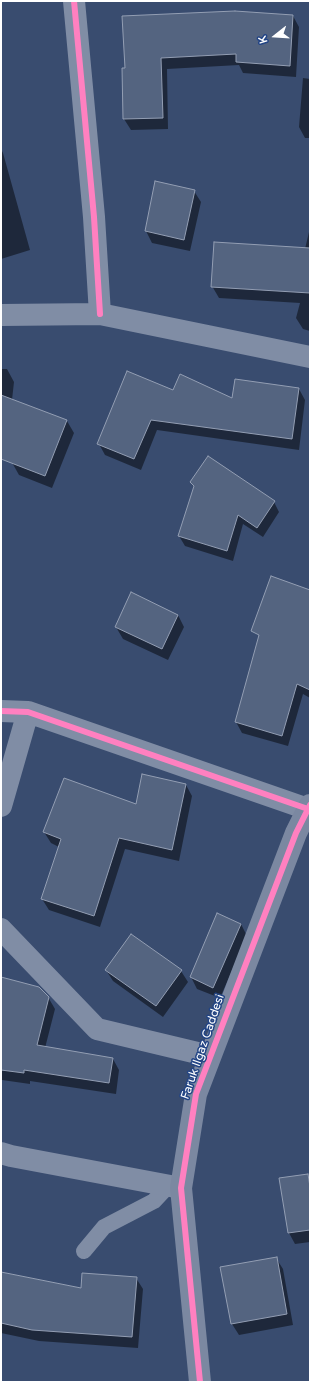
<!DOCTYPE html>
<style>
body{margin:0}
#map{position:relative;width:311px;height:1383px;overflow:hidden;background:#394c6f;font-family:"Varela Round",sans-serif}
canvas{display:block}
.frame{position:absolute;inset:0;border:2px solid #fff;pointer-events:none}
.north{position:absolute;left:255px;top:16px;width:40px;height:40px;-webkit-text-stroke:3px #234585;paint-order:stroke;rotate:253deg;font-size:11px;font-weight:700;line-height:16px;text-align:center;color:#fff}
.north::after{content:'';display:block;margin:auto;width:14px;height:18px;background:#fff;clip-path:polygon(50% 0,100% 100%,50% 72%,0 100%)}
</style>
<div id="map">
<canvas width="311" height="1383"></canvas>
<div class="frame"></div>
<div class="north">K</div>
</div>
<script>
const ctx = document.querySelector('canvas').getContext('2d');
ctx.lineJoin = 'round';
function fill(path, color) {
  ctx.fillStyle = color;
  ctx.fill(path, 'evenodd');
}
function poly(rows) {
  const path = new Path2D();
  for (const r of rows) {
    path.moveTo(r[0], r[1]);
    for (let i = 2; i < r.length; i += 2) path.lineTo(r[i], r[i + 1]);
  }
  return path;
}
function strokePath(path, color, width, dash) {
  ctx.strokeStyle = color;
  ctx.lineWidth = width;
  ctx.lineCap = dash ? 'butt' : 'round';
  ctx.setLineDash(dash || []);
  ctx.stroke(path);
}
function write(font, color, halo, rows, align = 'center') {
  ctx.font = font + ' "Varela Round",sans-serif';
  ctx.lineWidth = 3;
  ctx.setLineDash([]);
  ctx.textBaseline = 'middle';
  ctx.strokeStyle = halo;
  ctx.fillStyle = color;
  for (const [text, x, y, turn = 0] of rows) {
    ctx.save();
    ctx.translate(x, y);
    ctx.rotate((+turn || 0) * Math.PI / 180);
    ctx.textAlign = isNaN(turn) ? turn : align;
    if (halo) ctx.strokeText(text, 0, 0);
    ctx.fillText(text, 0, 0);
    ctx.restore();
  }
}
const shadow = poly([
 [293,16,299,27,296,77,243,73,239,65,167,69,168,129,131,130,124,119,123,69],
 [303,78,310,79,310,138,305,138,299,127],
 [1,149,3,153,30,250,1,259],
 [156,182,194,191,201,202,190,251,152,243,146,231],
 [309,232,310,232,310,331,303,329,296,318,300,303,219,298,212,286,305,249],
 [1,369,7,369,14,382,12,400,67,421,74,433,52,488,19,475,1,443],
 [299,389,305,400,299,450,157,430,141,470,105,455,99,444,173,392,233,399],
 [191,483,274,502,279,512,263,537,243,524,233,561,185,546,179,536,195,488],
 [178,615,184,627,168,660,123,639,116,627],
 [310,637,310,698,303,694,288,746,242,733,236,722],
 [186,785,192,796,179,861,125,849,100,927,49,910,42,899,59,847,51,843,44,832,136,806],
 [218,914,241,924,247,936,220,998,197,989,191,977],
 [106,970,181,971,188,982,163,1017,113,981],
 [48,997,55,1009,45,1048,113,1059,119,1070,116,1094,30,1081,30,1084,2,1080,1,1027],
 [307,1175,310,1180,310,1242,295,1244,289,1233,280,1179],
 [276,1258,283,1269,293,1325,239,1335,232,1324,222,1268],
 [1,1273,82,1289,136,1278,143,1289,138,1348,39,1341,1,1333]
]);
const building = poly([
 [235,11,293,15,290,66,236,62,236,54,161,58,163,118,123,119,122,68,125,68,122,16,235,11],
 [155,181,195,190,184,240,145,231,155,181],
 [214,242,310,248,310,293,211,287,214,242],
 [127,371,173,390,180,374,232,398,235,379,299,388,292,439,151,420,134,459,97,444,127,371],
 [1,395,67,420,45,476,1,459,1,395],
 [208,456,275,501,257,528,238,515,227,551,178,536,194,486,190,482,208,456],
 [271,576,310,590,310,690,297,684,282,736,235,722,259,635,251,631,271,576],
 [131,592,178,615,162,649,115,627,131,592],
 [142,774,186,784,172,850,119,838,94,916,41,899,61,839,43,832,64,778,136,804,142,774],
 [217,913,241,924,213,988,190,977,217,913],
 [131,934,182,970,156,1006,105,970,131,934],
 [1,977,39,987,49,997,37,1045,113,1058,109,1083,24,1070,24,1073,1,1070,1,977],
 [308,1174,310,1187,310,1230,288,1233,279,1178,308,1174],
 [277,1257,287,1314,231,1324,220,1267,277,1257],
 [1,1272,81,1288,82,1273,137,1277,132,1337,32,1330,1,1323,1,1272]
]);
const lane = poly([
 [84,1251,104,1227,154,1201,169,1185]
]);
const street = poly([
 [74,1,94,217,100,314],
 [1,315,100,314,310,357],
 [1,711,28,712,308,809],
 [1,806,28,712],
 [1,929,97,1029,210,1056],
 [1,1153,11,1156,181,1188]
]);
const secondary = poly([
 [200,1382,181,1188,196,1094,296,833,310,805]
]);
const cycleway = poly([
 [74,1,94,217,100,314],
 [1,711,28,712,308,809],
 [200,1382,181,1188,196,1094,296,833,310,805]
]);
const streetNames = [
 ["Faruk Ilgaz Caddesi",203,1047,-71]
];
fill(shadow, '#0007');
fill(building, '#546480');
strokePath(building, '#939eb3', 1);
strokePath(lane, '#808da5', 16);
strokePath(street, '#808da5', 22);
strokePath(secondary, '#7b88a1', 22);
strokePath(cycleway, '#ff80c0', 6);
write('12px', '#fff', '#234585', streetNames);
</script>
